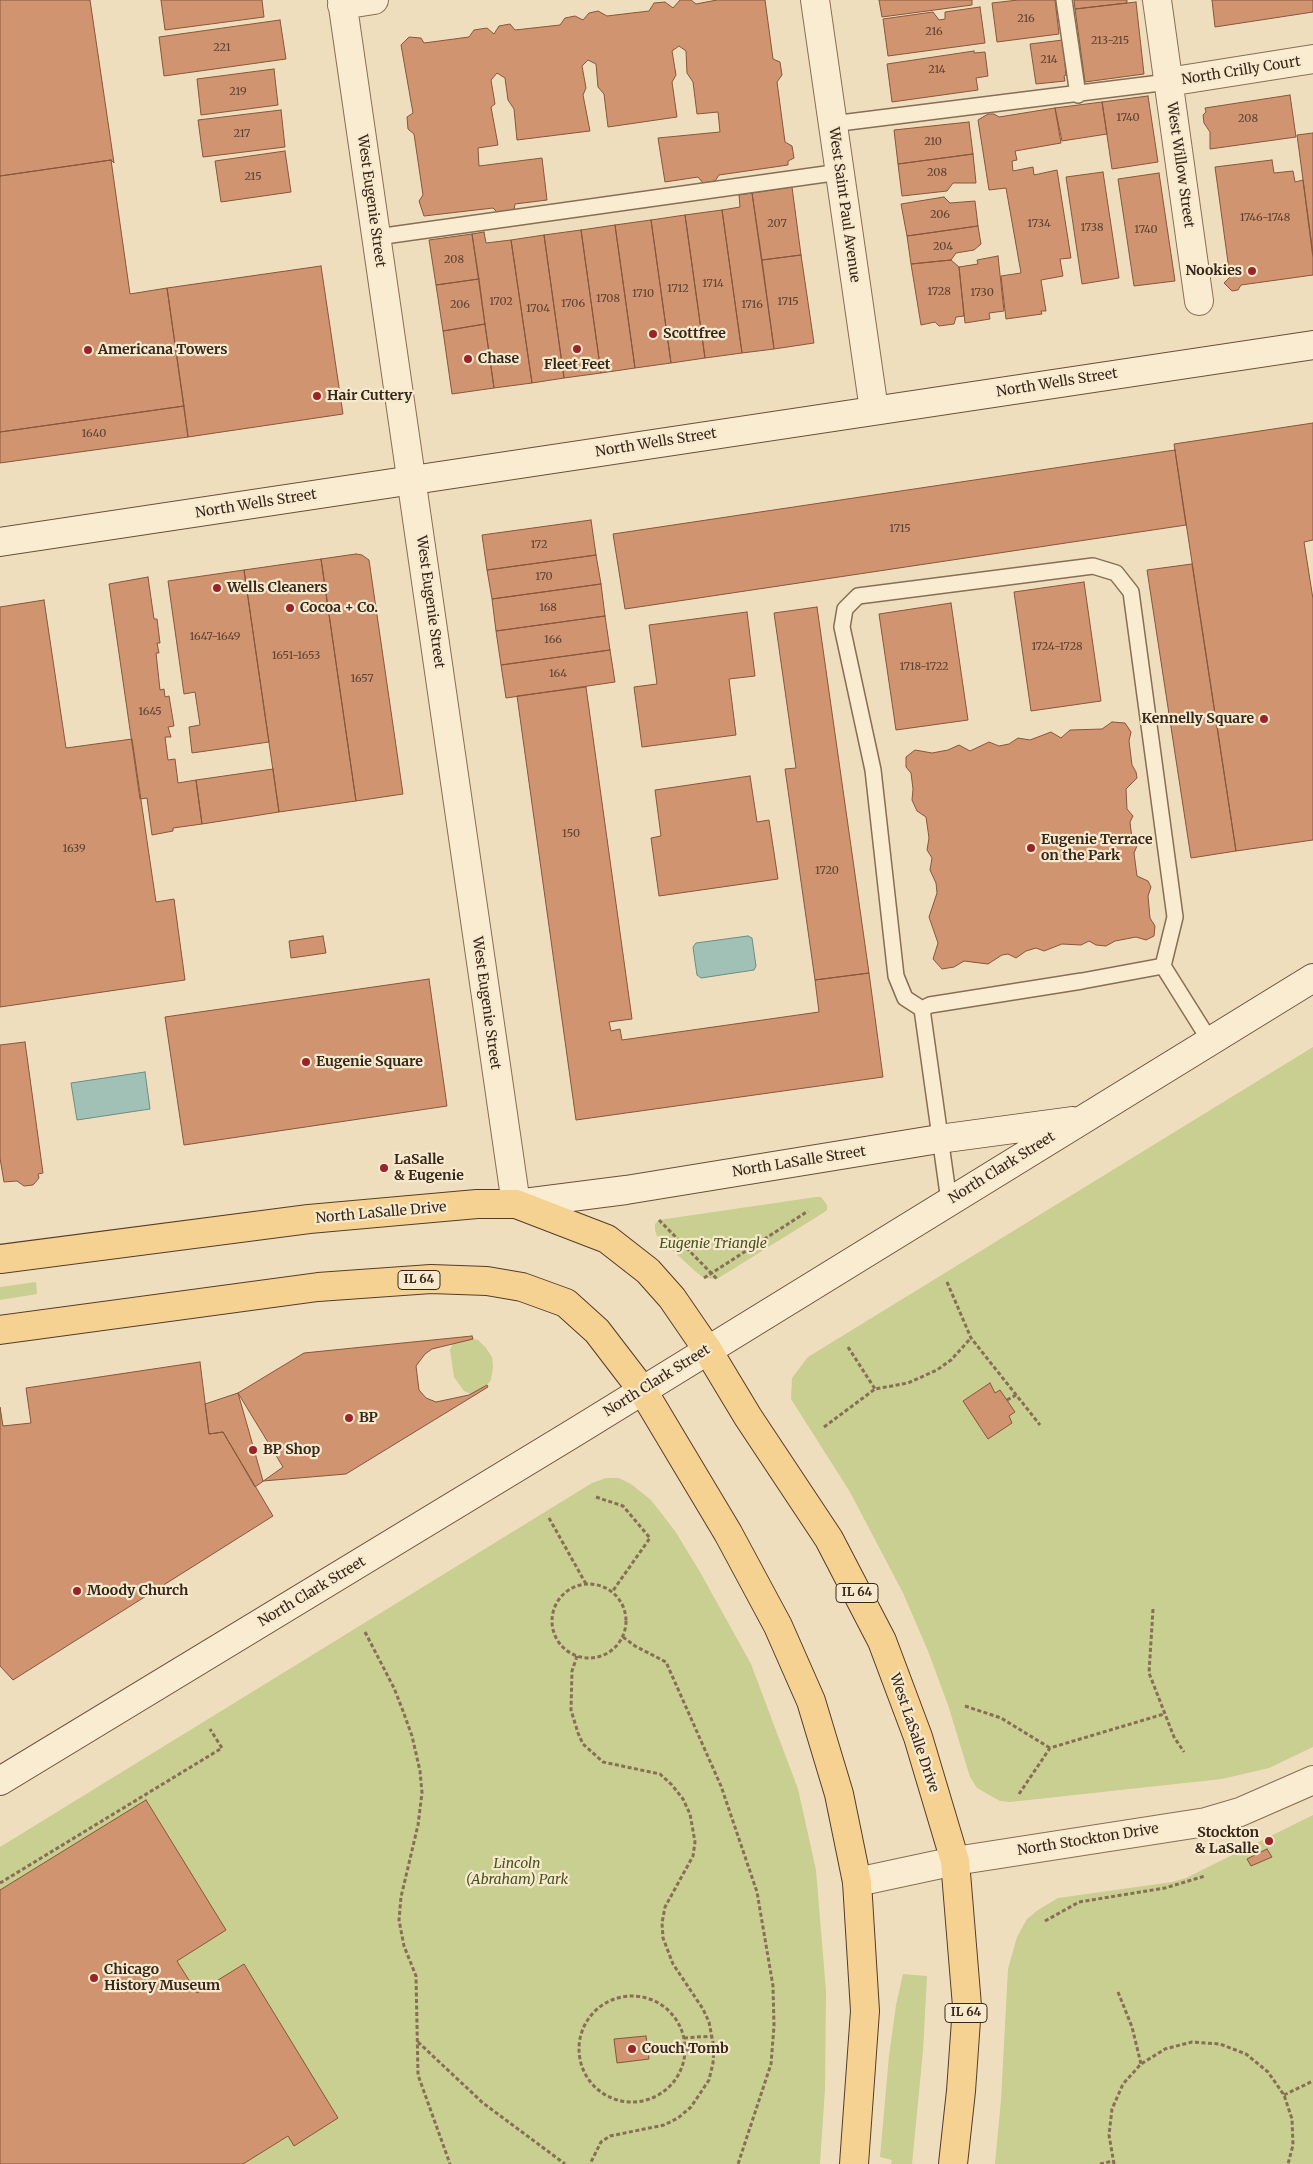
<!DOCTYPE html>
<style>
body{margin:0}
canvas{display:block;background:#efdebd}
</style>
<canvas width="1313" height="2164"></canvas>
<script>
const ctx = document.querySelector('canvas').getContext('2d');
ctx.lineJoin = 'round';
function fill(path, color) {
  ctx.fillStyle = color;
  ctx.fill(path, 'evenodd');
}
function poly(rows) {
  const path = new Path2D();
  for (const r of rows) {
    if (r.length === 3) {
      path.moveTo(r[0] + r[2], r[1]);
      path.arc(r[0], r[1], r[2], 0, 2 * Math.PI);
      continue;
    }
    path.moveTo(r[0], r[1]);
    for (let i = 2; i < r.length; i += 2) path.lineTo(r[i], r[i + 1]);
  }
  return path;
}
function strokePath(path, color, width, dash) {
  ctx.strokeStyle = color;
  ctx.lineWidth = width;
  ctx.lineCap = dash ? 'butt' : 'round';
  ctx.setLineDash(dash || []);
  ctx.stroke(path);
}
function write(font, color, halo, rows, align = 'center') {
  ctx.font = font + ' Merriweather,serif';
  ctx.lineWidth = 4.5;
  ctx.setLineDash([]);
  ctx.textBaseline = 'middle';
  ctx.strokeStyle = halo;
  ctx.fillStyle = color;
  for (const [text, x, y, turn = 0] of rows) {
    ctx.save();
    ctx.translate(x, y);
    ctx.rotate((+turn || 0) * Math.PI / 180);
    ctx.textAlign = isNaN(turn) ? turn : align;
    if (halo) ctx.strokeText(text, 0, 0);
    ctx.fillText(text, 0, 0);
    ctx.restore();
  }
}
const green = poly([
 [1313,1047,1313,1747,1269,1768,1222,1779,1010,1802,1000,1801,977,1788,970,1777,948,1705,928,1651,903,1593,850,1492,791,1399,792,1378,808,1357],
 [816,1197,821,1197,827,1205,827,1210,823,1213,717,1279,704,1278,696,1272,657,1236,655,1230,655,1224,659,1220],
 [36,1282,37,1294,0,1300,0,1287],
 [473,1339,478,1340,486,1348,492,1357,493,1367,491,1380,487,1385,471,1394,464,1391,454,1377,450,1350,453,1343],
 [606,1478,619,1478,631,1484,651,1500,675,1531,700,1572,751,1664,798,1789,816,1870,826,1991,825,2089,820,2164,0,2164,0,1847,592,1483],
 [1313,1815,1313,2164,995,2164,1001,2100,1008,1969,1017,1937,1027,1919,1038,1910,1058,1898,1172,1882,1186,1878],
 [903,1974,927,1976,923,2051,912,2164,891,2164,892,2160,880,2157,889,2056,896,2005]
]);
const water = poly([
 [748,936,752,938,756,966,754,970,701,978,697,975,693,947,696,943,748,936],
 [145,1072,150,1109,77,1120,71,1083,145,1072]
]);
const building = poly([
 [0,0,90,0,114,163,111,160,0,176,0,0],
 [161,0,262,0,264,17,165,30,161,0],
 [680,0,691,0,696,4,717,0,765,0,773,59,780,62,782,75,777,82,785,142,792,146,794,158,788,161,788,165,719,175,715,181,703,183,698,177,665,182,658,138,720,132,718,112,697,114,693,82,687,73,686,51,679,46,672,51,676,75,672,82,677,117,608,127,604,94,598,87,596,64,588,60,582,66,586,88,583,95,590,131,517,140,514,109,508,100,505,78,497,73,491,80,495,104,491,107,498,145,478,148,479,166,542,158,547,200,515,204,514,210,499,214,493,208,424,216,419,201,423,195,414,134,408,129,407,117,413,113,401,45,409,37,421,38,424,43,469,37,474,30,487,28,494,34,499,26,510,24,515,30,560,25,565,18,575,16,583,20,589,13,598,11,607,16,649,11,654,3,665,2,673,8,680,0],
 [879,0,972,0,972,5,882,17,879,0],
 [1018,0,1055,0,1059,34,997,42,992,3,1018,0],
 [1074,0,1127,0,1127,3,1075,9,1074,0],
 [1212,0,1313,0,1313,12,1215,27,1212,0],
 [1136,2,1144,74,1085,82,1075,9,1136,2],
 [980,7,985,43,888,56,883,19,933,12,939,20,945,19,945,12,980,7],
 [280,20,286,59,164,76,159,37,280,20],
 [1063,40,1066,75,1064,76,1065,81,1036,84,1030,44,1063,40],
 [974,51,974,53,985,52,988,76,976,78,978,90,892,102,887,64,974,51],
 [274,69,278,105,201,115,197,79,274,69],
 [1290,95,1296,137,1210,149,1210,132,1204,123,1203,115,1206,112,1205,108,1290,95],
 [1148,96,1158,162,1112,169,1102,102,1148,96],
 [1102,102,1107,134,1062,141,1055,108,1102,102],
 [1055,108,1061,143,1015,151,1017,160,1012,161,1013,171,1033,167,1034,175,1057,170,1071,258,1060,259,1063,276,1041,280,1046,311,1041,311,1042,314,1006,319,1001,276,1021,273,1006,188,989,190,978,120,988,114,994,114,999,117,1055,108],
 [281,110,285,147,203,157,198,120,281,110],
 [969,122,973,154,898,164,894,130,969,122],
 [1313,133,1313,254,1297,135,1313,133],
 [285,151,291,192,221,202,215,161,285,151],
 [973,154,976,183,953,183,947,191,902,196,898,164,973,154],
 [111,160,130,294,167,288,184,406,0,432,0,176,111,160],
 [1272,160,1274,173,1293,171,1295,182,1303,180,1313,258,1313,275,1241,285,1238,290,1232,291,1224,283,1230,277,1215,167,1272,160],
 [1103,172,1119,278,1082,284,1066,177,1103,172],
 [1159,173,1175,281,1134,286,1118,179,1159,173],
 [792,187,801,255,762,260,752,193,792,187],
 [752,193,774,349,742,353,722,210,740,207,739,195,752,193],
 [944,197,950,203,975,201,978,226,907,236,901,204,944,197],
 [722,210,742,353,705,358,685,215,722,210],
 [685,215,705,358,671,363,651,220,685,215],
 [651,220,671,363,635,368,615,225,651,220],
 [615,225,635,368,601,373,581,230,615,225],
 [978,226,981,244,974,250,956,253,951,260,911,264,907,236,978,226],
 [581,230,601,373,564,378,544,235,581,230],
 [484,232,486,243,511,240,532,383,494,388,472,234,484,232],
 [472,234,479,279,436,285,429,240,472,234],
 [544,235,564,378,532,383,511,240,544,235],
 [801,255,814,343,774,349,762,260,801,255],
 [998,256,1004,311,989,313,990,319,965,323,959,267,978,264,977,260,998,256],
 [951,260,959,267,964,316,956,317,954,324,939,326,935,322,921,325,911,264,951,260],
 [321,266,343,414,188,437,167,288,321,266],
 [479,279,485,324,443,331,436,285,479,279],
 [485,324,494,388,452,394,443,331,485,324],
 [184,406,188,437,0,463,0,432,184,406],
 [1313,423,1313,540,1304,542,1313,599,1313,840,1236,851,1174,444,1313,423],
 [1175,450,1186,525,625,609,613,534,1175,450],
 [591,520,596,555,487,570,482,535,591,520],
 [356,554,362,555,369,560,403,794,356,801,321,559,356,554],
 [596,555,601,584,492,599,487,570,596,555],
 [321,559,356,801,279,812,244,570,321,559],
 [1192,564,1236,851,1191,858,1147,570,1192,564],
 [244,570,269,742,192,753,189,727,200,725,195,692,184,694,168,581,244,570],
 [148,577,154,619,157,619,160,643,157,643,159,653,156,653,160,690,164,689,165,697,169,696,174,726,168,727,171,737,165,737,168,760,175,759,178,783,196,780,202,824,173,828,173,831,152,835,147,798,140,799,109,584,148,577],
 [1084,582,1101,701,1031,711,1014,592,1084,582],
 [601,584,605,616,496,631,492,599,601,584],
 [44,600,66,748,132,739,156,902,174,899,185,980,0,1007,0,607,44,600],
 [951,603,968,720,896,730,879,614,951,603],
 [817,607,869,973,815,980,785,769,796,768,774,613,817,607],
 [747,612,755,676,729,679,736,735,642,747,634,687,657,684,649,625,747,612],
 [605,616,610,650,501,665,496,631,605,616],
 [610,650,615,682,506,698,501,665,610,650],
 [586,687,632,1019,609,1022,611,1031,620,1029,622,1040,819,1012,815,980,869,973,883,1077,576,1120,517,696,586,687],
 [1112,722,1125,723,1131,732,1129,741,1132,765,1136,772,1137,778,1126,789,1127,809,1133,816,1130,822,1132,839,1137,846,1134,853,1137,876,1148,881,1151,887,1148,896,1150,918,1155,926,1154,936,1146,940,1136,937,1115,941,1106,946,1096,945,1089,941,1081,945,1062,944,1044,951,1036,948,1026,951,1016,958,1008,954,1002,955,988,964,964,961,954,967,942,969,933,959,938,943,929,917,937,893,936,883,930,870,932,858,927,850,929,838,926,817,917,811,912,800,913,789,911,773,906,767,906,757,915,750,932,753,948,750,959,745,970,751,989,742,999,746,1009,744,1018,738,1030,740,1051,732,1061,738,1070,730,1102,729,1112,722],
 [273,769,279,812,202,824,196,780,273,769],
 [750,776,757,822,769,820,778,879,659,896,651,838,661,836,655,790,750,776],
 [323,936,326,953,291,958,289,941,323,936],
 [429,979,447,1106,184,1145,165,1017,429,979],
 [25,1042,43,1173,38,1174,39,1178,33,1185,24,1186,17,1181,4,1182,0,1158,0,1045,25,1042],
 [472,1336,473,1339,432,1349,425,1354,416,1366,419,1390,426,1398,436,1402,469,1395,487,1385,488,1387,346,1474,263,1481,238,1393,304,1353,472,1336],
 [200,1362,209,1434,223,1432,273,1516,13,1680,0,1666,0,1407,3,1426,31,1423,26,1388,200,1362],
 [990,1383,995,1393,1000,1390,1015,1412,1009,1416,1012,1423,988,1439,963,1401,990,1383],
 [238,1393,283,1467,255,1487,223,1432,209,1434,205,1404,238,1393],
 [146,1800,226,1930,177,1961,197,1993,244,1964,338,2118,294,2146,288,2136,243,2164,0,2164,0,1890,146,1800],
 [1267,1849,1272,1857,1251,1866,1247,1859,1267,1849],
 [646,2036,649,2059,617,2063,614,2039,646,2036]
]);
const path = poly([
 [659,1220,717,1279],
 [704,1278,808,1211],
 [947,1282,971,1338,1040,1425],
 [848,1347,875,1389],
 [1007,1400,1016,1395],
 [824,1427,875,1389,908,1383,937,1370,951,1360,971,1338],
 [596,1497,623,1506,650,1538,612,1592],
 [549,1518,586,1584],
 [589,1621,37],
 [1153,1609,1149,1673,1174,1737,1184,1752],
 [365,1632,394,1688,403,1711,412,1736,420,1771,422,1793,418,1825,401,1897,399,1920,404,1946,416,1976,418,2075,450,2164],
 [623,1637,635,1646,666,1662,721,1786,757,1892,773,1986,774,2026,771,2064,738,2164],
 [577,1656,572,1671,571,1710,578,1733,583,1744,603,1762,660,1774,672,1785,683,1799,690,1814,695,1842,693,1856,665,1907,662,1923,663,1938,673,1964,703,2009,709,2022,714,2048,713,2063,709,2080,691,2107,678,2118,664,2125,610,2136,601,2142,590,2164],
 [965,1706,1001,1718,1050,1748],
 [1019,1794,1050,1748,1164,1714],
 [0,1883,222,1748,210,1729],
 [1045,1921,1079,1902,1165,1888,1205,1876],
 [1118,1992,1132,2027,1141,2064],
 [632,2049,53],
 [684,2038,713,2036],
 [418,2042,483,2103,565,2164],
 [686,2050,714,2048],
 [1284,2095,1313,2081],
 [1100,2164,1113,2161],
 [1114,2164,1109,2135,1112,2109,1123,2084,1141,2064,1165,2049,1192,2042,1220,2044,1246,2054,1268,2072,1284,2095,1292,2119,1293,2145,1288,2164]
]);
const lane = poly([
 [1064,0,1078,95],
 [832,124,1168,82],
 [377,237,840,172],
 [922,1009,905,998,896,976,873,770,842,627,845,609,858,596,1093,566,1116,573,1131,592,1175,917,1163,966],
 [949,1201,922,1009,930,1005,1082,981,1163,966,1210,1041]
]);
const street = poly([
 [342,0,516,1204],
 [815,0,874,410],
 [1157,0,1199,301],
 [342,5,374,0],
 [1168,82,1313,59],
 [857,1882,955,1861,1206,1822,1240,1812,1313,1780]
]);
const secondary = poly([
 [0,542,1313,345],
 [516,1204,626,1190,939,1139,1073,1121],
 [0,1781,572,1434,1313,978]
]);
const primary = poly([
 [0,1259,309,1219,477,1204,516,1204,607,1239,648,1271,672,1298,707,1349,748,1417,829,1539,882,1641,918,1737,955,1861,967,2006,961,2091,953,2164],
 [0,1330,318,1287,431,1279,487,1281,522,1287,566,1303,597,1331,643,1391,728,1533,778,1626,811,1701,839,1794,857,1882,865,2011,854,2164]
]);
const markers = [
 [1252,271,5,"#9a2329"],
 [653,334,5,"#9a2329"],
 [577,349,5,"#9a2329"],
 [88,350,5,"#9a2329"],
 [468,359,5,"#9a2329"],
 [317,396,5,"#9a2329"],
 [217,588,5,"#9a2329"],
 [290,608,5,"#9a2329"],
 [1264,719,5,"#9a2329"],
 [1031,848,5,"#9a2329"],
 [306,1062,5,"#9a2329"],
 [384,1168,5,"#9a2329"],
 [349,1418,5,"#9a2329"],
 [253,1450,5,"#9a2329"],
 [77,1591,5,"#9a2329"],
 [1269,1841,5,"#9a2329"],
 [94,1978,5,"#9a2329"],
 [632,2049,5,"#9a2329"]
];
const numberNames = [
 ["216",1026,19],
 ["216",934,32],
 ["213-215",1110,41],
 ["221",222,48],
 ["214",1049,60],
 ["214",937,70],
 ["219",238,92],
 ["1740",1128,118],
 ["208",1248,119],
 ["217",242,134],
 ["210",933,142],
 ["208",937,173],
 ["215",253,177],
 ["206",940,215],
 ["1746-1748",1265,218],
 ["207",777,224],
 ["1734",1039,224],
 ["1738",1092,228],
 ["1740",1146,230],
 ["204",943,247],
 ["208",454,260],
 ["1714",713,284],
 ["1712",678,289],
 ["1728",939,292],
 ["1730",982,293],
 ["1710",643,294],
 ["1708",608,299],
 ["1702",501,302],
 ["1715",788,302],
 ["1706",573,304],
 ["206",460,305],
 ["1716",752,305],
 ["1704",538,309],
 ["1640",94,434],
 ["1715",900,529],
 ["172",539,545],
 ["170",544,577],
 ["168",548,608],
 ["1647-1649",215,637],
 ["166",553,640],
 ["1724-1728",1057,647],
 ["1651-1653",296,656],
 ["1718-1722",924,667],
 ["164",558,674],
 ["1657",362,679],
 ["1645",150,712],
 ["150",571,834],
 ["1639",74,849],
 ["1720",827,871]
];
const shields = [
 [419,1280,42],
 [857,1593,42],
 [966,2013,42]
];
const shieldNames = [
 ["IL 64",419,1280],
 ["IL 64",857,1593],
 ["IL 64",966,2013]
];
const streetNames = [
 ["North Crilly Court",1241,71,-9],
 ["West Willow Street",1180,165,82],
 ["West Eugenie Street",371,201,82],
 ["West Saint Paul Avenue",844,205,82],
 ["North Wells Street",1057,383,-9],
 ["North Wells Street",656,443,-9],
 ["North Wells Street",256,504,-9],
 ["West Eugenie Street",430,602,82],
 ["West Eugenie Street",486,1003,82],
 ["North LaSalle Street",799,1162,-9],
 ["North Clark Street",1002,1168,-32],
 ["North LaSalle Drive",381,1213,-5],
 ["North Clark Street",657,1381,-32],
 ["North Clark Street",312,1592,-31],
 ["West LaSalle Drive",914,1733,71],
 ["North Stockton Drive",1088,1840,-9]
];
const poiNames = [
 ["Nookies",1242,271,"right"],
 ["Scottfree",663,334],
 ["Americana Towers",98,350],
 ["Chase",478,359],
 ["Fleet Feet",577,365,"center"],
 ["Hair Cuttery",327,396],
 ["Wells Cleaners",227,588],
 ["Cocoa + Co.",300,608],
 ["Kennelly Square",1254,719,"right"],
 ["Eugenie Terrace",1041,840],
 ["on the Park",1041,856],
 ["Eugenie Square",316,1062],
 ["LaSalle",394,1160],
 ["& Eugenie",394,1176],
 ["BP",359,1418],
 ["BP Shop",263,1450],
 ["Moody Church",87,1591],
 ["Stockton",1259,1833,"right"],
 ["& LaSalle",1259,1849,"right"],
 ["Chicago",104,1970],
 ["History Museum",104,1986],
 ["Couch Tomb",642,2049]
];
const parkNames = [
 ["Eugenie Triangle",713,1244],
 ["Lincoln",517,1864],
 ["(Abraham) Park",517,1880]
];
fill(green, '#c9ce91');
fill(water, '#a1c1b6');
strokePath(water, '#688e83', 1);
fill(building, '#d09471');
strokePath(building, '#88563a', 1);
strokePath(lane, '#886e55', 18);
strokePath(street, '#886e55', 30);
strokePath(secondary, '#6a4f39', 30);
strokePath(primary, '#553c2a', 30);
strokePath(path, '#886e55', 3, [4, 2.5]);
strokePath(lane, '#faecd0', 15);
strokePath(street, '#faecd0', 28);
strokePath(secondary, '#faecd0', 28);
strokePath(primary, '#f6d292', 28);
for (const [x, y, r, color] of markers) {
  const dot = new Path2D();
  dot.arc(x, y, r, 0, 2 * Math.PI);
  ctx.fillStyle = color;
  ctx.fill(dot);
  strokePath(dot, '#f7e9cd', 2);
}
write('11px', '#5c4230', null, numberNames);
for (const [x, y, w] of shields) {
  const box = new Path2D();
  box.roundRect(x - w / 2, y - 9.5, w, 19, 4);
  ctx.fillStyle = '#f7e9cd';
  ctx.fill(box);
  strokePath(box, '#36271b', 1);
}
write('bold 12px', '#36271b', null, shieldNames);
write('14px', '#36271b', '#f7e9cd', streetNames);
write('bold 14px', '#36271b', '#f7e9cd', poiNames, 'left');
write('italic 14px', '#495421', '#f7e9cd', parkNames);
</script>
